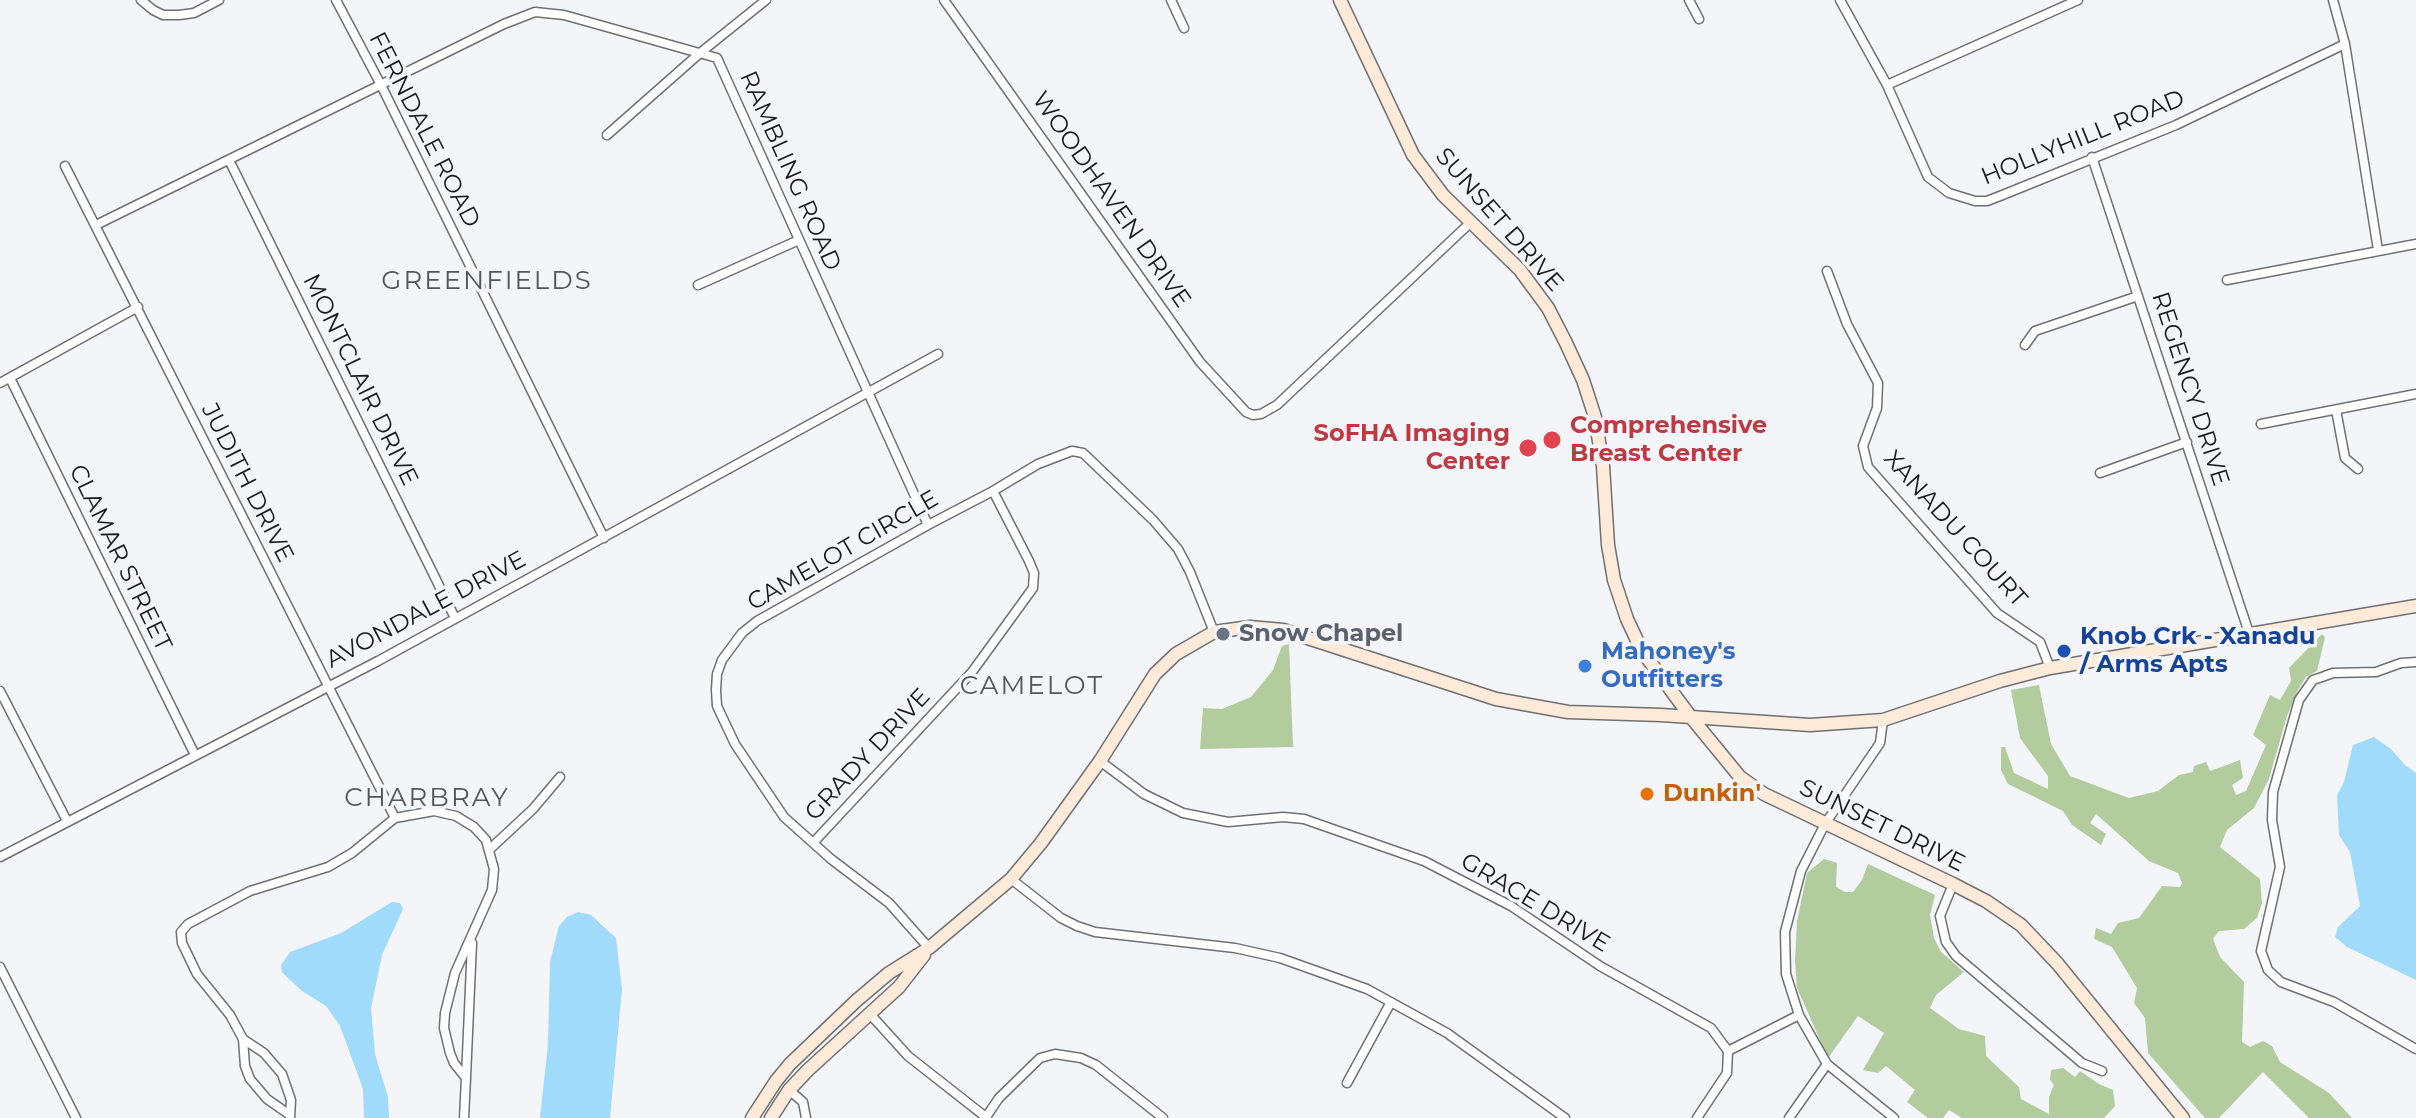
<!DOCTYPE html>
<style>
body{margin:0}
canvas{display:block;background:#f4f5f9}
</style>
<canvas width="2416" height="1118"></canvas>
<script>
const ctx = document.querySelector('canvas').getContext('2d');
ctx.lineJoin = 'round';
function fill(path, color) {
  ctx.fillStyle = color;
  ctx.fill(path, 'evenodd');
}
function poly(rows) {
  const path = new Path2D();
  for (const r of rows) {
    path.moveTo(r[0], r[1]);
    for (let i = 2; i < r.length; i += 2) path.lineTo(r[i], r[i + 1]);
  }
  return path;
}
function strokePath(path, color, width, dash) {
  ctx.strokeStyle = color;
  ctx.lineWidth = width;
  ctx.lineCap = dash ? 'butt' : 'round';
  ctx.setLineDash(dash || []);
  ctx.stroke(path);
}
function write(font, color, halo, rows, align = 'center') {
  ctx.font = font + ' Montserrat,sans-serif';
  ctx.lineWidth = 7;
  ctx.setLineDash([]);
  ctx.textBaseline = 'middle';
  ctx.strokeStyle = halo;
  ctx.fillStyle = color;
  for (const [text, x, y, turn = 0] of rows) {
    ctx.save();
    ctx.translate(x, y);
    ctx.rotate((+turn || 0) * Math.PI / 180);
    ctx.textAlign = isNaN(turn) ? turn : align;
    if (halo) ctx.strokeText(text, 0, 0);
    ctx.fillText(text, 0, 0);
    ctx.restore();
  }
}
const green = poly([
 [2322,634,2325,637,2317,671,2306,677,2298,690,2287,716,2269,779,2254,808,2227,830,2220,847,2260,879,2262,903,2257,918,2244,929,2219,931,2213,939,2220,957,2244,982,2242,1042,2250,1047,2263,1041,2272,1046,2280,1062,2329,1093,2352,1118,2309,1118,2263,1072,2219,1118,2205,1118,2148,1053,2145,1018,2134,1003,2137,988,2112,947,2094,939,2096,928,2111,934,2118,923,2139,918,2162,886,2180,887,2182,883,2178,873,2149,861,2096,814,2090,823,2106,834,2101,845,2072,825,2063,811,2008,784,2001,770,2001,747,2005,747,2014,773,2048,789,2048,776,2020,738,2011,690,2039,685,2051,744,2070,776,2129,798,2158,791,2179,775,2193,772,2194,766,2206,762,2210,771,2240,760,2243,778,2232,785,2236,795,2246,791,2266,745,2253,735,2270,695,2280,700,2291,681,2289,668],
 [1289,644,1293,747,1200,749,1203,708,1222,709,1251,697,1273,670,1282,646],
 [1824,859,1837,863,1836,887,1845,892,1853,892,1862,880,1868,864,1935,895,1930,915,1934,938,1941,952,1964,972,1936,995,1930,1008,1959,1029,1985,1036,1986,1056,2019,1087,2021,1099,2049,1114,2049,1097,2054,1085,2050,1080,2051,1070,2063,1068,2075,1077,2080,1071,2099,1084,2113,1090,2115,1106,2104,1118,1962,1118,1949,1110,1943,1118,1928,1118,1907,1102,1915,1090,1886,1066,1878,1073,1863,1070,1884,1033,1858,1016,1828,1058,1797,988,1795,961,1797,921,1807,873]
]);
const water = poly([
 [2374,737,2391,749,2405,765,2416,773,2416,980,2347,947,2335,937,2338,927,2360,906,2350,852,2339,835,2337,795,2344,782,2353,745],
 [392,902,400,903,403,909,382,955,371,1008,375,1054,388,1097,389,1118,364,1118,363,1089,340,1026,326,1006,302,991,288,978,282,972,281,965,290,952,341,933],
 [578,912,591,915,616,938,622,989,610,1118,540,1118,548,1044,550,962,559,926,567,917]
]);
const minor = poly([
 [141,0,153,10,163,15,179,15,194,13,219,0],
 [336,0,381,85,604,538],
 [944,0,1200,362,1246,412,1253,415,1261,414,1277,405,1470,223],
 [1171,0,1184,28],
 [1689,0,1699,19],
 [1840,0,1887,85,1928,177,1949,193,1975,201,1987,201,2000,196,2176,125,2345,44],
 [2333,0,2345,44,2378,250],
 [1887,85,2078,0],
 [607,135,700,53,766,0],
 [2092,157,2249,633],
 [229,160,455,618],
 [65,166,395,818],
 [96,225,504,24,535,12,564,15,717,58,928,525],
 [1827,271,1847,324,1878,383,1877,408,1863,446,1868,467,1997,613,2040,642,2050,668],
 [2227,280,2416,244],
 [698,285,799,240],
 [2025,345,2035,331,2138,296],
 [10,378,195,755],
 [0,383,138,307],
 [2336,410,2345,458,2358,469],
 [2261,424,2416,394],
 [2100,473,2187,442],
 [2416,662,2401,663,2376,672,2333,673,2322,677,2313,680,2299,700,2273,792,2272,820,2280,867,2261,951,2268,970,2281,982,2334,1002,2416,1049],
 [0,691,67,821],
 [1883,720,1880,743,1825,824,1801,871,1785,932,1786,974,1799,1015,1827,1064,1894,1118],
 [1100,761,1144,794,1183,813,1228,822,1283,817,1304,819,1424,861,1511,906,1600,966,1711,1028,1728,1051,1727,1073,1697,1118],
 [813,843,972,672,1033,588,1034,573,1029,561,993,491],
 [490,849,533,809,560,777],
 [0,857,378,661,938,354],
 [1011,879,1061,918,1077,926,1095,932,1235,948,1280,958,1367,989,1447,1033,1565,1118],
 [1953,884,1940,916,1946,942,1956,956,2082,1063,2102,1071],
 [929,948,889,903,831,859,784,817,735,744,717,706,716,690,717,674,722,660,742,633,757,621,928,525,993,491,1038,464,1072,451,1083,453,1153,520,1178,549,1190,572,1214,632],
 [0,967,76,1118],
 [870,1014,908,1056,987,1118],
 [243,1039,245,1066,250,1079,267,1099,290,1115],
 [1728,1051,1799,1015],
 [466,1077,472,943],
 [1347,1083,1391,1002],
 [789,1090,803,1102,806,1118],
 [986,1117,999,1098,1040,1058,1055,1054,1081,1058,1096,1065,1163,1118],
 [290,1118,291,1100,282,1074,264,1053,243,1039,230,1015,197,974,182,943,181,932,188,924,250,891,328,867,352,853,395,818,434,811,456,816,474,827,486,840,494,869,492,890,455,973,445,1013,444,1028,450,1053,454,1063,466,1078,464,1118],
 [1789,1118,1827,1064]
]);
const secondary = poly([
 [1340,0,1413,155,1443,195,1520,270,1548,308,1566,343,1583,380,1595,417,1603,466,1608,545,1614,580,1627,619,1642,651,1690,716,1740,777,1764,794,1953,884,1986,901,2021,925,2057,963,2183,1118],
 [752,1118,776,1081,790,1064,856,1001,889,973,929,948,1011,879,1041,843,1100,761,1155,674,1176,654,1214,632,1250,627,1283,630,1496,699,1568,712,1661,715,1810,725,1883,720,2000,681,2050,668,2416,606],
 [771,1118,789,1090,808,1070,899,987,924,955]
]);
const markers = [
 [1552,440,10,"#e0444e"],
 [1528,448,10,"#e0444e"],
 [1223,634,8,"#6b7280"],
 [2064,651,8,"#1a4fb4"],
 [1585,666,8,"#3f7fe0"],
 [1647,794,8,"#e8710a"]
];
const streetNames = [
 ["FERNDALE ROAD",424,130,63],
 ["HOLLYHILL ROAD",2083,138,-22],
 ["RAMBLING ROAD",790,171,66],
 ["WOODHAVEN DRIVE",1111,200,55],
 ["SUNSET DRIVE",1499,220,49],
 ["MONTCLAIR DRIVE",360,380,64],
 ["REGENCY DRIVE",2190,389,72],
 ["JUDITH DRIVE",247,483,63],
 ["XANADU COURT",1955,529,48],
 ["CAMELOT CIRCLE",843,551,-30],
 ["CLAMAR STREET",120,558,64],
 ["AVONDALE DRIVE",426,610,-28],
 ["GRADY DRIVE",868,755,-47],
 ["SUNSET DRIVE",1882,826,26],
 ["GRACE DRIVE",1535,903,31]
];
const healthNames = [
 ["Comprehensive",1570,426],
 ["Breast Center",1570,454],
 ["SoFHA Imaging",1510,434,"right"],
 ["Center",1510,462,"right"]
];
const worshipNames = [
 ["Snow Chapel",1239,634]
];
const transitNames = [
 ["Knob Crk - Xanadu",2080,637],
 ["/ Arms Apts",2080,665]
];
const shopNames = [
 ["Mahoney's",1601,652],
 ["Outfitters",1601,680]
];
const foodNames = [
 ["Dunkin'",1663,794]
];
const neighbourhoodNames = [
 ["GREENFIELDS",487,281],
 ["CAMELOT",1032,686],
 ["CHARBRAY",427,798]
];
fill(green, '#b2cc9e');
fill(water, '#a1dbfc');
strokePath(minor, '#6f7073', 11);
strokePath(secondary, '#6f7073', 15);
strokePath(minor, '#fff', 8);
strokePath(secondary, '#fdead8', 12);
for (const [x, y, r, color] of markers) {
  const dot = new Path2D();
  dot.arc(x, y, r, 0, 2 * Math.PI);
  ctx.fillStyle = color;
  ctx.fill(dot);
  strokePath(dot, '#f4f5f9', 3);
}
write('24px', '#1a1a1b', '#f4f5f9', streetNames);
write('bold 24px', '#be3a42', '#f4f5f9', healthNames, 'left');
write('bold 24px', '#5b616d', '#f4f5f9', worshipNames, 'left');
write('bold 24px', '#164399', '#f4f5f9', transitNames, 'left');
write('bold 24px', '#366cbe', '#f4f5f9', shopNames, 'left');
write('bold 24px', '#c56008', '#f4f5f9', foodNames, 'left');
ctx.letterSpacing = '2px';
write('26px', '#545557', '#f4f5f9', neighbourhoodNames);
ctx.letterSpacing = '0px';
</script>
